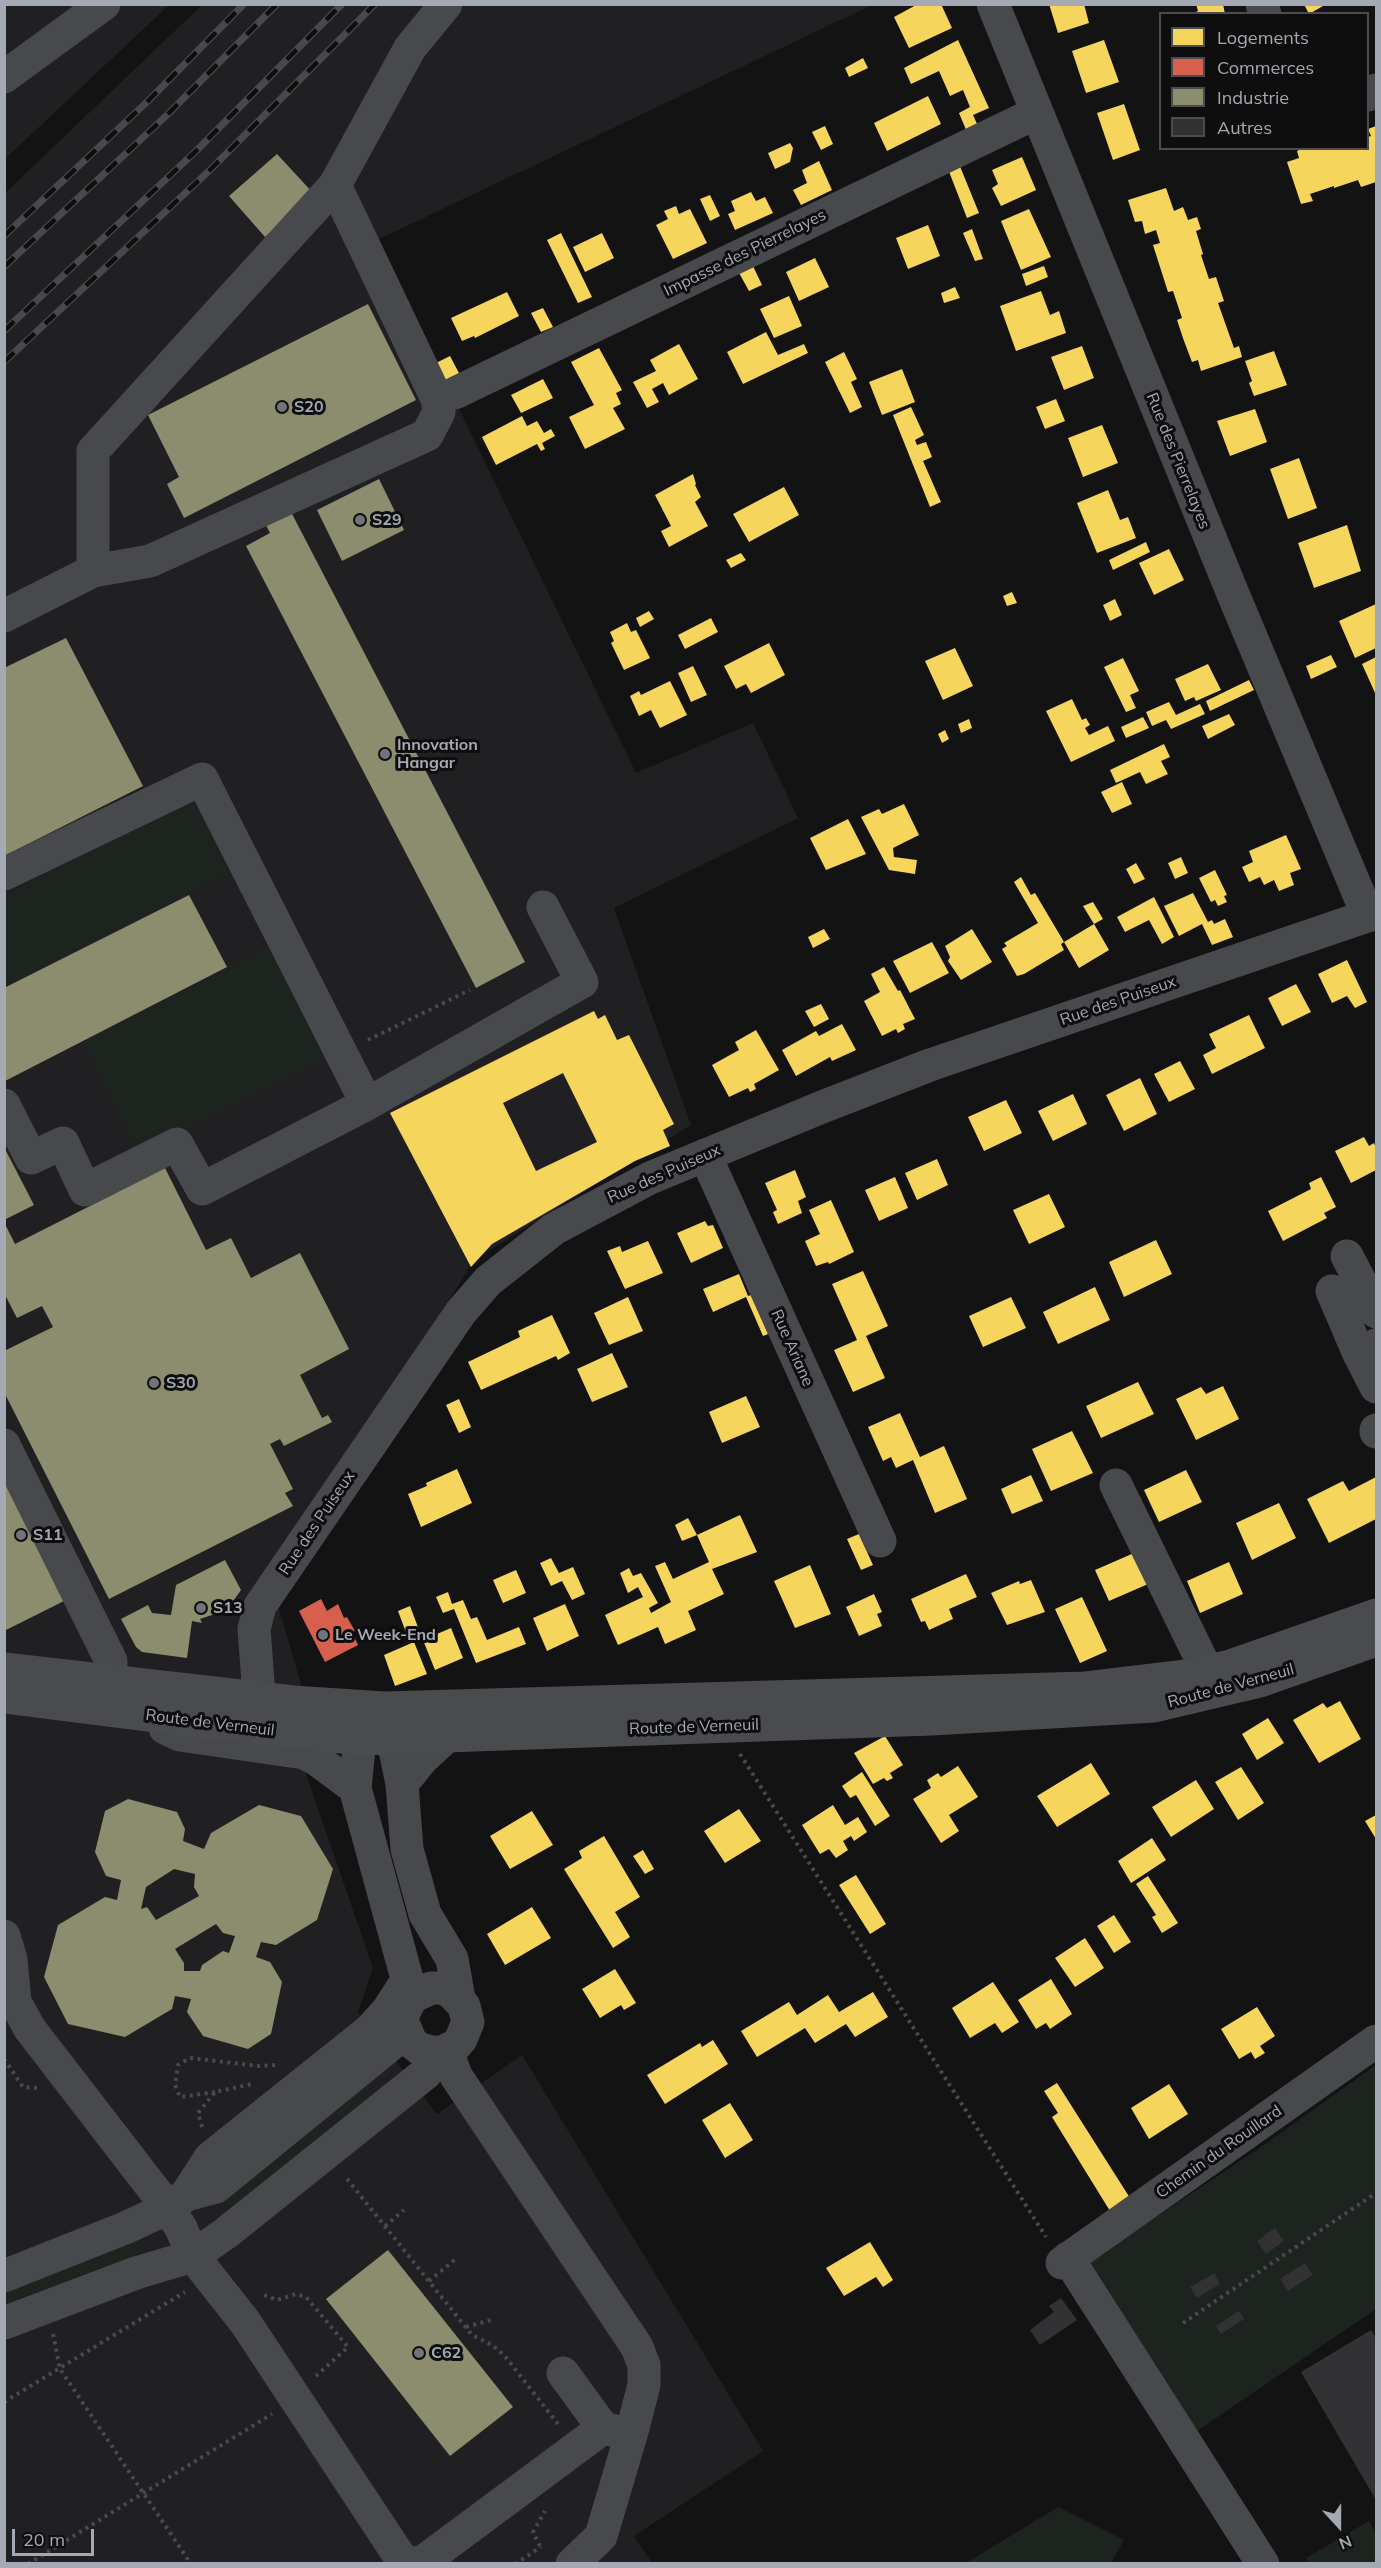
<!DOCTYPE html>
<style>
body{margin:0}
#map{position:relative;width:1381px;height:2568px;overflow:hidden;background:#131314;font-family:Mulish,sans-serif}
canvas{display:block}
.frame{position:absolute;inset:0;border:6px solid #a5a9b3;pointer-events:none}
.legend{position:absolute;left:1159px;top:12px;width:210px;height:138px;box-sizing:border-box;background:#0e0e0f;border:2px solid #4a4c51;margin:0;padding:8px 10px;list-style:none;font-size:18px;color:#a5a9b3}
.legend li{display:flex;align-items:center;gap:12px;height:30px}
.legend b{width:30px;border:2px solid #4a4c51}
.north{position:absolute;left:1309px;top:2496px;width:60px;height:60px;-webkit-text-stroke:4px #0e0e0f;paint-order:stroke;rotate:159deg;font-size:16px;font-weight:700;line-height:24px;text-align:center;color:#a5a9b3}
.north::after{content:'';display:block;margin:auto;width:21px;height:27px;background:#a5a9b3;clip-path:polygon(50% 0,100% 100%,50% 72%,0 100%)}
.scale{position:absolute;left:12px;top:2529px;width:82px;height:27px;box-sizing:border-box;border:3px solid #a5a9b3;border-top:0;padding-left:8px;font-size:18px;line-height:21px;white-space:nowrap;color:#a5a9b3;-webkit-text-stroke:4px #0e0e0f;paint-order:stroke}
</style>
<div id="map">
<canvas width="1381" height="2568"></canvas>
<div class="frame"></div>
<ul class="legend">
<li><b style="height:16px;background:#f6d55c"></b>Logements</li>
<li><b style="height:16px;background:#d6604d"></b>Commerces</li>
<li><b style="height:16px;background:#8c8c6e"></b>Industrie</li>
<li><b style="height:16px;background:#323234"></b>Autres</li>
</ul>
<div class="north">N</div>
<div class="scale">20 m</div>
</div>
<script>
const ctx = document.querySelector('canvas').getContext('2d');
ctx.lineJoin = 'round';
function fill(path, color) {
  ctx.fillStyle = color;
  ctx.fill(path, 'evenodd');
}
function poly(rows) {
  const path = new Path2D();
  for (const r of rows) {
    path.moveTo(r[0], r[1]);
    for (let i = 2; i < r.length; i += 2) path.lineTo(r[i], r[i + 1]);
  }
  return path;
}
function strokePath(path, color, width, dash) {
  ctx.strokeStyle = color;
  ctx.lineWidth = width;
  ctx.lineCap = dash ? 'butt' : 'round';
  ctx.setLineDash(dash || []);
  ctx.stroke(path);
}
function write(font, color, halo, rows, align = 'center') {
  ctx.font = font + ' Mulish,sans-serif';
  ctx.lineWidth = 6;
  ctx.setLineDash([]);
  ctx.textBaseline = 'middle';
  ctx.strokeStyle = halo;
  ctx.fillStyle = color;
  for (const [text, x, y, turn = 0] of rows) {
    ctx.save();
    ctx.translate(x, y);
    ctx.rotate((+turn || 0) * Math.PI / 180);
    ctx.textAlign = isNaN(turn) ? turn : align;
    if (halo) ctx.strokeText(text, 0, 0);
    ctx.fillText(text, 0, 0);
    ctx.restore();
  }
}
const built = poly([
 [5,5,169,5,5,159],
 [202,5,872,5,377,240,636,773,753,723,798,818,614,908,691,1125,474,1260,273,1588,302,1688,307,1777,373,1968,358,2012,437,2114,522,2055,763,2451,634,2536,652,2563,5,2564,5,193]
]);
const green = poly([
 [195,805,202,810,233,872,5,988,5,895,171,811],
 [271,946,326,1059,138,1152,83,1041],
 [1376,2065,1376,2309,1197,2431,1090,2261,1258,2149],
 [359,2087,370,2101,347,2119,343,2117,336,2105],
 [316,2121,327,2135,233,2208,225,2203,224,2198],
 [139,2239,145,2242,147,2253,31,2298,5,2304,5,2292,27,2281],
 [1058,2507,1124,2540,1111,2563,966,2563],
 [1369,2521,1376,2534,1376,2563,1309,2563,1306,2558]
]);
const homes = poly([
 [918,4,941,4,952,28,909,48,894,17],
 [1049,4,1084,4,1089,23,1058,33],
 [1196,4,1223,4,1225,14,1192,14,1198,11],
 [1304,4,1322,4,1323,6,1309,14],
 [958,40,989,108,973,115,978,126,967,132,959,113,970,107,963,90,950,96,939,71,911,84,904,68],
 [1104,40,1119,82,1086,93,1072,51],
 [863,58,868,68,849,77,845,68],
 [928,96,941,124,887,151,874,123],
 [1124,104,1140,150,1113,160,1097,113],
 [825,126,833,144,821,150,812,132],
 [1376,126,1376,182,1361,187,1358,180,1334,188,1334,186,1310,194,1313,201,1301,204,1287,162,1299,158,1297,151,1303,148,1368,148,1368,137,1371,136,1368,129],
 [790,143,793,148,790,162,775,169,768,153],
 [1022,157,1036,190,1001,206,992,188,998,184,992,170],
 [819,161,832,190,801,205,793,190,807,183,802,170],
 [959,164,979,213,967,218,948,169],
 [1166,188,1174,211,1183,207,1188,220,1197,217,1201,229,1196,231,1203,254,1201,255,1209,279,1216,277,1224,301,1218,303,1234,348,1239,346,1242,357,1201,371,1198,360,1192,362,1184,341,1177,320,1182,318,1173,291,1168,292,1153,245,1160,243,1156,230,1145,234,1142,221,1135,222,1128,200],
 [751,192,756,201,765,197,773,213,735,230,728,214,735,211,731,201],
 [710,195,720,216,710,221,700,199],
 [676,206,679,214,690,209,707,243,673,259,656,225,668,219,664,211],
 [1029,209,1051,257,1021,270,1001,221],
 [928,225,940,256,908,269,896,238],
 [972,229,983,259,975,261,963,233],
 [561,233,592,297,578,303,547,240],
 [602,233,614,258,585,272,573,247],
 [815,258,829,287,799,301,786,272],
 [752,264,762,285,749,291,738,271],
 [1044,266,1048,277,1026,286,1022,274],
 [955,287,960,298,944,303,941,293],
 [1041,291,1050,315,1059,311,1066,333,1016,351,1000,306],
 [507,292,519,316,475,338,474,336,462,341,451,318],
 [789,296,802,326,774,338,760,309],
 [543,308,553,327,541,332,531,313],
 [766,332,778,355,804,344,808,353,743,384,727,352],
 [679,344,698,379,669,395,663,383,652,389,659,402,647,408,633,382,656,371,650,360],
 [1082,346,1094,378,1064,390,1051,357],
 [599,348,622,390,616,393,621,404,613,408,625,429,585,449,569,417,594,405,571,362],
 [1274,351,1287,385,1254,396,1249,383,1252,381,1245,361],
 [844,352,857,379,851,382,862,407,850,413,825,362],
 [450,356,460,375,442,384,432,365],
 [902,369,915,402,882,415,869,382],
 [543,379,553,398,521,413,511,395],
 [1056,399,1065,421,1045,429,1036,407],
 [911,407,924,435,915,440,917,445,926,442,932,457,923,461,941,502,930,507,893,415],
 [1255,409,1267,442,1230,456,1217,421],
 [522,416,527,426,537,421,544,433,551,429,555,436,542,443,545,449,541,451,537,444,496,465,482,437],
 [1102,425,1118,463,1083,477,1068,438],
 [1299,458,1317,508,1288,519,1270,469],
 [693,474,696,484,695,485,701,497,695,502,708,526,669,547,661,531,671,526,655,495],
 [784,487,799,515,749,542,733,514],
 [1108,490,1120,520,1128,517,1136,538,1097,553,1077,503],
 [1347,525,1361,571,1314,588,1298,543],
 [1146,542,1150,552,1113,570,1109,560],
 [1169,549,1184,580,1154,595,1139,563],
 [741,553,746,560,731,568,726,560],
 [1012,592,1017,603,1007,606,1003,596],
 [1115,599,1122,615,1110,621,1103,605],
 [1376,604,1376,648,1355,658,1339,621],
 [649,611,654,619,640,627,636,618],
 [711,618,718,632,685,649,678,635],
 [627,623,631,632,636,630,650,658,624,670,611,643,614,641,610,632],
 [769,643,785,675,751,693,746,684,736,689,724,666],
 [955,648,973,686,943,700,925,661],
 [1331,655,1337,667,1311,679,1306,666],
 [1376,657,1376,695,1362,664],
 [1123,658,1139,691,1130,695,1136,708,1126,712,1104,667],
 [1208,664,1221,690,1196,701,1194,697,1185,701,1175,679],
 [693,666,707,695,691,702,678,673],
 [1249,680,1254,690,1210,711,1206,701],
 [670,681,687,715,660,728,651,710,639,716,630,696,639,691,641,695],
 [1072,699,1082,720,1086,718,1090,725,1085,728,1089,735,1108,726,1115,741,1071,762,1046,711],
 [1169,702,1176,715,1200,704,1205,714,1171,729,1166,720,1152,726,1146,712],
 [1229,714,1235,725,1208,739,1202,726],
 [1143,717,1149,728,1126,738,1121,727],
 [969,719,972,728,961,733,958,724],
 [945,730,949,739,942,743,938,734],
 [1164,744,1170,757,1161,761,1168,774,1146,784,1140,772,1116,783,1110,770],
 [1122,782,1132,804,1112,813,1101,792],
 [904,804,919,835,893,848,894,857,917,860,915,874,889,870,861,817,879,809,882,814],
 [848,819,866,854,826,870,810,838],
 [1286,835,1301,869,1290,873,1294,885,1279,891,1274,880,1264,885,1260,877,1249,882,1242,867,1253,862,1249,851],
 [1181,857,1188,873,1175,879,1168,863],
 [1136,863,1145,879,1134,884,1126,869],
 [1215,870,1227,895,1224,896,1227,902,1218,906,1215,900,1211,902,1199,878],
 [1021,877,1031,895,1035,893,1064,942,1061,944,1064,950,1024,974,1017,976,1002,949,1007,946,1004,943,1038,923,1014,882],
 [1193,893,1208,922,1212,920,1214,924,1225,919,1233,937,1212,945,1202,924,1179,936,1164,906],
 [1154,897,1174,937,1162,944,1149,920,1125,932,1117,917],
 [1093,902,1103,919,1094,924,1083,906],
 [1094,924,1109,950,1079,968,1064,942],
 [824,929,830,939,813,948,808,937],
 [972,929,992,962,961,980,948,961,950,957,945,946],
 [932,942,949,973,910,993,893,961],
 [1347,960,1367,1002,1355,1008,1347,996,1332,1003,1318,974],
 [884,967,898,991,900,990,915,1019,903,1024,905,1029,898,1033,896,1029,882,1036,864,1001,880,992,871,974],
 [1296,984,1311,1012,1282,1026,1268,998],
 [821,1004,829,1019,814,1027,805,1011],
 [594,1011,598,1019,605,1015,617,1040,629,1035,674,1124,663,1130,670,1146,635,1161,492,1244,471,1267,390,1113],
 [563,1073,597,1142,536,1171,503,1103],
 [1249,1015,1265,1048,1212,1074,1203,1055,1216,1048,1209,1034],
 [842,1024,856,1050,832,1061,830,1057,796,1076,782,1050,816,1031,819,1036],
 [756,1030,779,1070,754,1084,756,1089,750,1092,748,1088,729,1097,712,1065,739,1050,735,1042],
 [1180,1061,1195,1089,1169,1102,1154,1074],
 [1140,1078,1157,1114,1124,1131,1106,1095],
 [1073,1094,1087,1124,1053,1141,1038,1111],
 [1006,1100,1022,1133,984,1151,968,1117],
 [1364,1137,1369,1146,1374,1143,1376,1149,1376,1170,1351,1183,1335,1151],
 [937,1159,948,1185,917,1200,905,1173],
 [795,1170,806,1197,798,1201,802,1213,778,1224,773,1212,777,1210,765,1183],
 [895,1177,908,1208,879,1221,865,1190],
 [1321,1177,1336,1207,1324,1213,1327,1218,1283,1241,1268,1211,1311,1189,1309,1183],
 [1049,1194,1065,1227,1029,1244,1013,1210],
 [831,1200,854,1252,829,1264,828,1262,816,1266,805,1241,820,1234,809,1210],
 [705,1221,708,1226,713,1225,723,1248,691,1263,677,1233],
 [1156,1240,1172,1274,1124,1297,1109,1262],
 [648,1241,663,1273,625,1289,607,1251,620,1246,622,1252],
 [863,1271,888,1326,866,1336,885,1378,853,1392,834,1350,857,1340,832,1284],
 [739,1274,748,1296,751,1295,768,1334,763,1336,746,1297,713,1312,703,1289],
 [1095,1287,1110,1320,1058,1344,1043,1312],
 [628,1297,643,1331,609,1345,594,1313],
 [1011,1297,1026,1328,983,1347,969,1316],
 [552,1315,570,1353,558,1360,556,1356,481,1390,468,1362,520,1337,518,1331],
 [612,1353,628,1387,592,1402,577,1369],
 [1138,1382,1154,1414,1101,1438,1086,1406],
 [1223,1386,1239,1419,1196,1440,1176,1399,1201,1387,1206,1394],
 [746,1396,760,1427,722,1443,709,1412],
 [459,1399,471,1427,459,1433,446,1405],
 [900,1413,920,1457,944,1446,967,1499,935,1513,913,1460,896,1468,891,1457,883,1461,868,1427],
 [1072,1431,1093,1473,1051,1491,1032,1449],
 [457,1469,472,1503,421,1527,408,1494,427,1486,426,1483],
 [1186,1470,1202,1502,1159,1522,1144,1490],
 [1031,1475,1043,1501,1012,1514,1001,1489],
 [1376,1477,1376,1519,1329,1543,1307,1499,1343,1481,1349,1491],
 [1279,1503,1296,1538,1252,1560,1236,1523],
 [740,1515,757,1552,712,1569,724,1594,688,1611,696,1630,665,1644,658,1627,618,1645,605,1615,643,1597,638,1587,628,1593,620,1573,629,1568,633,1576,641,1573,658,1603,649,1608,651,1613,671,1602,655,1566,665,1562,673,1579,709,1562,697,1535],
 [688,1518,697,1535,682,1541,675,1525],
 [859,1534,873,1565,861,1570,847,1539],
 [1141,1550,1155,1581,1109,1601,1095,1570],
 [551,1558,559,1573,573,1567,585,1594,572,1600,562,1581,551,1586,540,1563],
 [1229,1562,1243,1594,1200,1613,1187,1581],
 [810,1565,831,1614,795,1628,774,1581],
 [516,1570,526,1593,503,1603,493,1580],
 [966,1574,977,1597,949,1609,953,1619,929,1630,925,1621,921,1622,911,1599],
 [1031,1580,1045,1612,1007,1625,991,1593,1019,1581,1020,1584],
 [448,1592,452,1604,463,1600,471,1619,477,1617,487,1640,519,1627,526,1644,476,1663,454,1609,443,1613,436,1597],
 [874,1594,882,1612,877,1614,882,1626,859,1636,846,1607],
 [1082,1597,1107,1651,1080,1663,1055,1609],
 [565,1604,579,1636,547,1651,533,1618],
 [410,1606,419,1630,407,1635,398,1611],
 [451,1628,463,1658,435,1670,423,1640],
 [414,1642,427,1674,395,1686,384,1655],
 [1340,1701,1361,1739,1319,1763,1293,1720,1323,1703,1327,1708],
 [1268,1718,1284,1743,1257,1760,1242,1734],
 [885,1736,903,1765,890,1773,893,1778,887,1781,884,1778,873,1784,854,1753],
 [1091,1763,1110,1794,1057,1827,1037,1796],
 [958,1766,978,1797,949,1815,959,1831,941,1843,913,1799,931,1788,927,1780,938,1773,941,1777],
 [1241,1767,1264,1803,1238,1820,1215,1782],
 [862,1772,890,1816,875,1826,856,1795,850,1798,842,1786],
 [1196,1780,1214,1809,1171,1837,1152,1807],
 [833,1805,845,1825,858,1817,867,1832,854,1841,851,1836,843,1841,848,1850,836,1858,829,1849,820,1854,802,1825],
 [739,1809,761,1841,725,1863,704,1831],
 [532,1811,553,1845,510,1869,490,1836],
 [1376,1815,1376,1839,1365,1821],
 [604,1836,640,1897,615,1912,630,1937,613,1948,564,1869,582,1858,579,1851],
 [1152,1838,1166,1860,1131,1883,1118,1861],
 [643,1850,654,1869,645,1874,633,1856],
 [856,1875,886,1924,870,1934,839,1885],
 [1148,1876,1178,1923,1162,1933,1152,1917,1156,1915,1136,1884],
 [532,1907,551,1938,505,1965,487,1934],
 [1114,1915,1131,1942,1114,1953,1097,1926],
 [1085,1938,1104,1968,1075,1987,1055,1958],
 [615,1969,636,2003,624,2010,621,2005,600,2018,582,1989],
 [1051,1979,1072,2014,1050,2029,1046,2023,1036,2029,1018,2000],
 [993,1982,1019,2022,1002,2033,995,2023,970,2038,952,2008],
 [873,1992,888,2017,855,2037,846,2024,815,2043,805,2028,757,2057,741,2031,789,2002,797,2015,828,1995,839,2012],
 [1257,2007,1275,2036,1260,2046,1265,2053,1255,2059,1251,2052,1239,2059,1221,2029],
 [713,2040,728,2064,665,2104,647,2075,700,2043,702,2047],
 [1057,2083,1130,2198,1110,2211,1052,2117,1058,2113,1044,2091],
 [1169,2084,1188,2114,1149,2139,1131,2108],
 [730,2103,753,2140,725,2158,702,2120],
 [870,2242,893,2280,883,2287,876,2277,844,2296,826,2268]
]);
const shops = poly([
 [321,1599,327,1611,338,1604,344,1618,347,1617,355,1631,352,1632,358,1645,325,1662,299,1611]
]);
const industry = poly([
 [277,154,314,194,265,237,229,196],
 [368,304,416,400,184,518,167,484,179,477,148,415],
 [379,479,404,530,342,561,317,510],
 [290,510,525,962,476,988,246,546,270,533,265,523],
 [66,638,143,786,4,856,4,668],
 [189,895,227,967,5,1081,4,988],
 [4,1147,34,1205,4,1220],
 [165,1168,206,1250,231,1238,251,1278,300,1253,349,1349,300,1375,322,1418,328,1415,332,1422,284,1446,280,1439,270,1444,293,1489,285,1493,293,1506,109,1599,4,1392,4,1351,53,1327,42,1306,17,1318,4,1293,4,1222,15,1244],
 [4,1472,70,1598,4,1631],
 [225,1560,241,1590,227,1610,200,1619,202,1623,192,1621,187,1658,142,1652,136,1647,121,1619,148,1605,152,1613,171,1615,176,1585],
 [128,1799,177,1812,185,1829,183,1841,204,1849,211,1833,259,1805,301,1816,333,1869,317,1920,276,1945,261,1942,256,1957,270,1962,282,1982,271,2034,248,2049,203,2036,187,2012,191,1999,175,1996,172,2009,125,2037,68,2024,44,1977,58,1925,105,1897,117,1900,121,1880,106,1876,95,1852,105,1811],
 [174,1869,195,1874,194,1887,199,1896,156,1920,147,1907,141,1909,146,1887],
 [216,1924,223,1933,235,1936,229,1953,223,1951,202,1965,200,1971,184,1971,184,1963,175,1949],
 [388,2250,513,2407,450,2456,326,2299]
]);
const building = poly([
 [1275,2228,1284,2241,1266,2254,1257,2241],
 [1305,2263,1313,2275,1288,2291,1280,2279],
 [1214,2273,1220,2284,1197,2298,1190,2287],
 [1061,2298,1077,2320,1040,2345,1030,2330,1054,2312,1049,2306],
 [1239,2311,1244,2319,1221,2334,1216,2326],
 [1371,2330,1376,2338,1376,2500,1301,2372]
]);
const path = poly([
 [368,1040,470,990],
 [740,1754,1046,2237],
 [4,2059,23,2087,37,2088],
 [215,2092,180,2097,175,2085,178,2065,190,2058,259,2066,276,2065],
 [202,2127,198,2113,215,2092,252,2084],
 [347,2179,472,2335,492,2345,504,2355,558,2424],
 [385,2226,404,2210],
 [429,2281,457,2258],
 [264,2295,277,2300,296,2294,306,2297,348,2347,316,2376],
 [1183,2323,1376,2193],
 [466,2327,491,2320],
 [53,2334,60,2369,191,2564],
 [4,2402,185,2292],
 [540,2546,533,2532,545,2511],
 [28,2564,272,2414],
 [515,2564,541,2547]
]);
const minor = poly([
 [993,4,1231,589,1368,916],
 [1262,4,1265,14],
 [4,77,104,4],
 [1368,95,1376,90],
 [455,393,1036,113],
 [93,571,150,561,427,435,439,412,437,399,335,185],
 [4,616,93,571,93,451,335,185,410,48,446,4],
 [4,874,202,779,367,1104],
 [4,1105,31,1158,63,1143,85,1190,177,1144,202,1189,367,1104,582,982,543,907],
 [705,1155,880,1541],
 [1347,1256,1376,1312],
 [1332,1291,1359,1354,1376,1345],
 [1359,1354,1376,1387],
 [1376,1430,1376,1432],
 [4,1445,111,1661,109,1709],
 [1116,1485,1207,1671],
 [235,1711,254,1702,259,1695,254,1629,260,1606,461,1312,488,1281,554,1229,650,1178,822,1107,930,1065,1376,913],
 [379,1714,391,1731,402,1784,407,1849,425,1914,452,1959,459,1999],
 [375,1715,367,1723,360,1739,355,1788,412,1997],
 [165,1728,180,1735,304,1753,316,1759,355,1788],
 [402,1784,423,1758,447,1736],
 [4,1936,11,1959,15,2002,30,2029,168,2208,181,2228,193,2256,245,2322,402,2560,417,2564],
 [186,2195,210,2158,369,2031,388,2010,406,1982],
 [1068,2258,1263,2564],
 [1062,2263,1376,2041],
 [4,2276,125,2228,168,2208,186,2195,216,2187,405,2033],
 [4,2323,136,2273,193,2256,226,2233,426,2073,442,2052,455,2046,461,2039,468,2022,464,2006,451,1992,441,1988,431,1988,412,1997,403,2014,403,2023,411,2042,420,2049,431,2052,442,2052],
 [563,2373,603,2428],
 [420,2564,603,2428,631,2435,644,2385,644,2365,637,2347,456,2076,447,2050],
 [572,2564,601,2536,631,2435]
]);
const major = poly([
 [4,1669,293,1702,384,1708,1086,1688,1186,1676,1230,1666,1376,1615],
 [4,1697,202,1722,360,1739,932,1719,1154,1706,1260,1681,1376,1640]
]);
const rail = poly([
 [4,236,148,101,244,4],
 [4,267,166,116,277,4],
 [4,331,196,151,342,4],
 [4,362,210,170,375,4]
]);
const markers = [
 [282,407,6,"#72747b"],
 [360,520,6,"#72747b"],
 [385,754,6,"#72747b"],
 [154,1383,6,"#72747b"],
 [21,1535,6,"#72747b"],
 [201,1608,6,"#72747b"],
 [323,1635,6,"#72747b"],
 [419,2353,6,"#72747b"]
];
const streetNames = [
 ["Impasse des Pierrelayes",745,253,-26],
 ["Rue des Pierrelayes",1178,461,68],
 ["Rue des Puiseux",1118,1001,-19],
 ["Rue des Puiseux",664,1174,-24],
 ["Rue Ariane",792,1348,66],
 ["Rue des Puiseux",317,1523,-56],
 ["Route de Verneuil",1231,1686,-15],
 ["Route de Verneuil",210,1723,7],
 ["Route de Verneuil",694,1727,-2],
 ["Chemin du Rouillard",1219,2152,-35]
];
const poiNames = [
 ["S20",294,407],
 ["S29",372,520],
 ["Innovation",397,745],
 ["Hangar",397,763],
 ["S30",166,1383],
 ["S11",33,1535],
 ["S13",213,1608],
 ["Le Week-End",335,1635],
 ["C62",431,2353]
];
fill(built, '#202022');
fill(green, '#1d231e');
fill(homes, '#f6d55c');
fill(shops, '#d6604d');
fill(industry, '#8c8c6e');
fill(building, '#323234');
strokePath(path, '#494a4d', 4, [3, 4.5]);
strokePath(minor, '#48494c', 33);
strokePath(major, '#4a4b4e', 33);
strokePath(rail, '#48494c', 7);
strokePath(rail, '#0e0e0f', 4.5, [14]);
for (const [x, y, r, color] of markers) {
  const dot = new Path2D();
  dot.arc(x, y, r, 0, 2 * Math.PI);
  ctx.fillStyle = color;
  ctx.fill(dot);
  strokePath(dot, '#0e0e0f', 2);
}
write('16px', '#a5a9b3', '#0e0e0f', streetNames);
write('bold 16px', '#a5a9b3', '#0e0e0f', poiNames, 'left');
</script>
